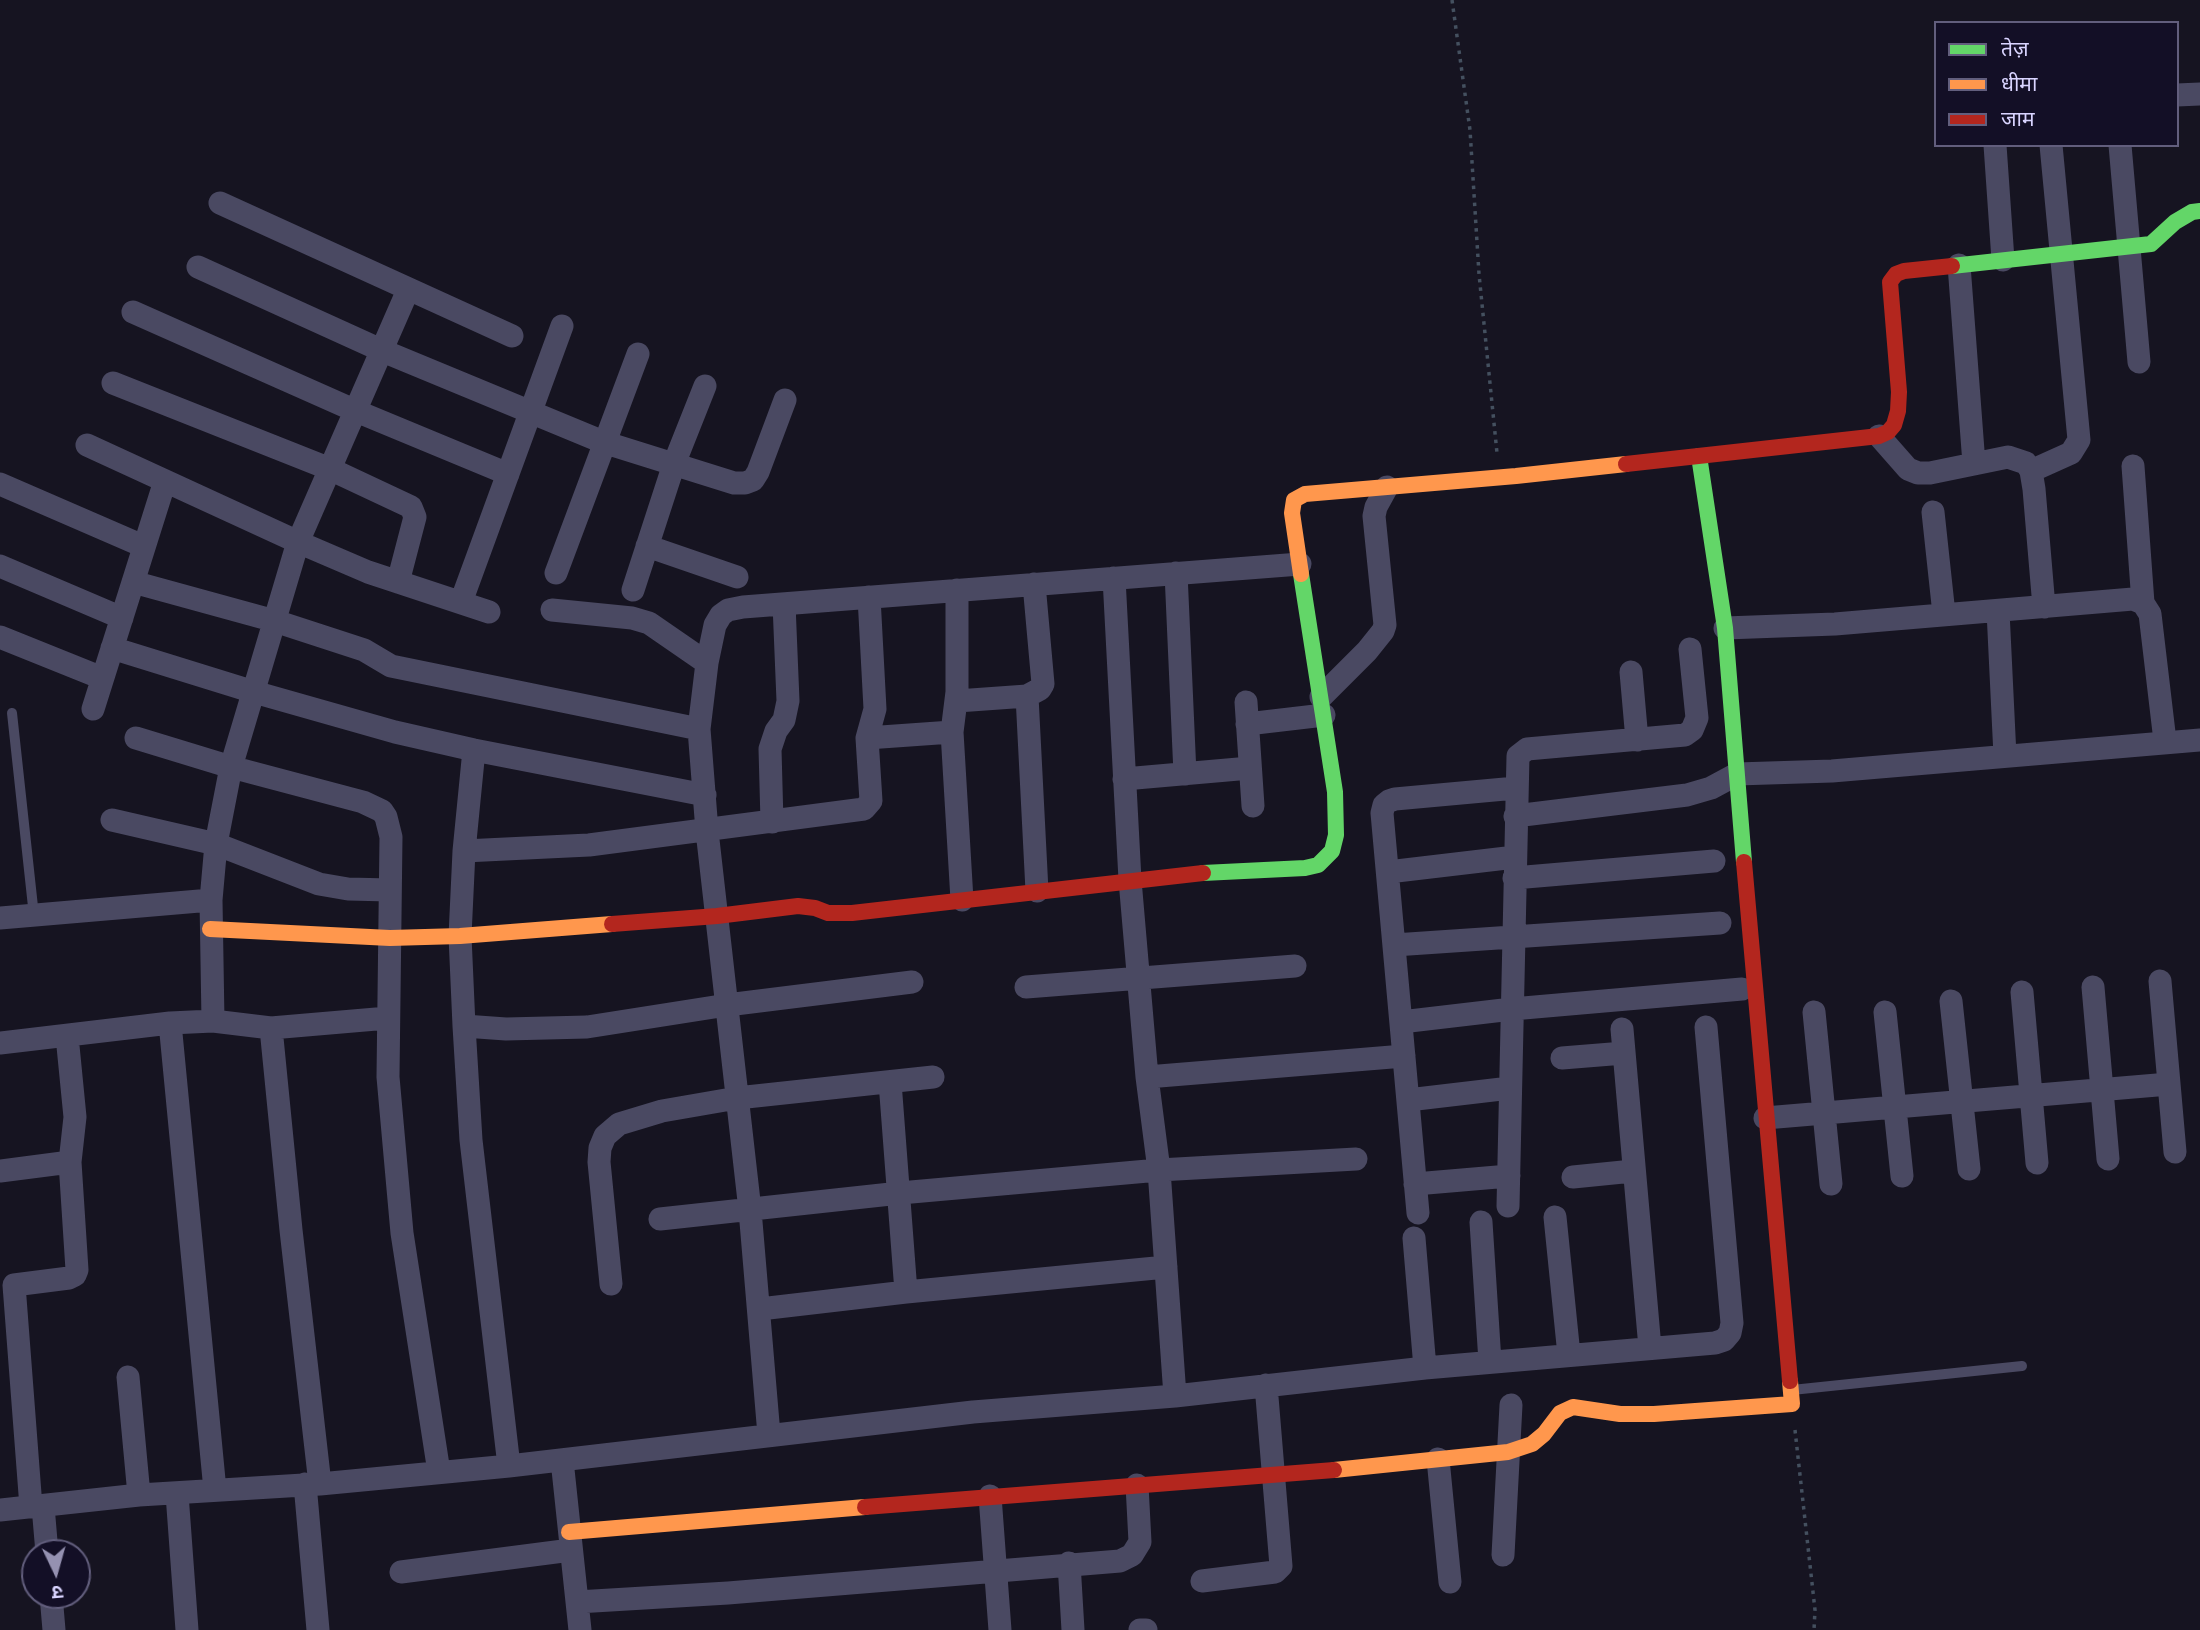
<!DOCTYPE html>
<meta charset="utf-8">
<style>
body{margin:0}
#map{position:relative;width:2200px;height:1630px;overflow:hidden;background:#161421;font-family:"PT Sans","Noto Sans Devanagari",sans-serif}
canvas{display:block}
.legend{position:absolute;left:1934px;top:21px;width:245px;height:126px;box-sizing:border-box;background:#130f26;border:2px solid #625e7d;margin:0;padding:9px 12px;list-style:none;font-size:21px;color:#d9d4ff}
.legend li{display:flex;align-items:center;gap:14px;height:35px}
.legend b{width:35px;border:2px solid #625e7d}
.north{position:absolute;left:21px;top:1539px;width:70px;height:70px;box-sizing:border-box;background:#130f26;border:2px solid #625e7d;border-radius:50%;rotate:175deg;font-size:19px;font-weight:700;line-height:28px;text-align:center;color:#d9d4ff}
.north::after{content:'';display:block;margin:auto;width:24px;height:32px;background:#9591b1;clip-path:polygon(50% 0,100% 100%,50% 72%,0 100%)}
</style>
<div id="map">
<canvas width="2200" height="1630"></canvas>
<ul class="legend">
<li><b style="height:9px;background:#63d668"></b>तेज़</li>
<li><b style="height:9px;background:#ff974d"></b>धीमा</li>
<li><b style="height:9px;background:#b3261e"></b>जाम</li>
</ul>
<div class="north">उ</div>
</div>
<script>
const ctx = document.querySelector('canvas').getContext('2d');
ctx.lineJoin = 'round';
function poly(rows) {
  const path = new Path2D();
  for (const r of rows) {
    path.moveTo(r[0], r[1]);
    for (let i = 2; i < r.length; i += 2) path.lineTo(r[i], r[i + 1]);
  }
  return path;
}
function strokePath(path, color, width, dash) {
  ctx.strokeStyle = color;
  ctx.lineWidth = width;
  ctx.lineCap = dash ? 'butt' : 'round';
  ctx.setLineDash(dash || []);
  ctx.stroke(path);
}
const path = poly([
 [1452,0,1470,130,1479,274,1497,453],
 [1795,1430,1815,1610,1814,1630]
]);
const lane = poly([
 [12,713,34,916],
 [1792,1390,2022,1366]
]);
const street = poly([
 [2177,95,2200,94],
 [1995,145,2003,260],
 [2120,145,2139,362],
 [220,203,512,336],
 [1959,265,1974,464],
 [198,267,383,351,603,442,734,483,745,483,753,480,758,472,785,400],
 [133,312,356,411,508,474],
 [113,383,330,469,411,507,415,517,398,582],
 [1879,436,1908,469,1918,473,1930,473,2008,457,2026,463,2031,471,2034,489,2044,607],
 [87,445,298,542,368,572,489,612],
 [2133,466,2143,603],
 [2031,471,2071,453,2079,440,2051,145],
 [0,484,143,546],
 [1933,512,1944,614],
 [647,546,737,577],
 [0,566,122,618],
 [556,573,638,354],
 [1176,573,1185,774],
 [1114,578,1130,880,1147,1077,1159,1170,1175,1396],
 [133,582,275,621,364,650,391,666,699,729],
 [633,590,674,464,705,386],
 [957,590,957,692,952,732,962,900],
 [461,602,562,326],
 [552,610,632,618,649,623,707,663],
 [1998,611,2005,756],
 [1725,628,1835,624,2133,599,2143,603,2150,614,2165,741],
 [0,637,102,678],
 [112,648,254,692,395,732,474,750,705,795],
 [1631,672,1637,740],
 [1027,696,1037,891],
 [1321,697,1367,651,1383,631,1385,625,1374,516,1376,507,1387,487],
 [957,701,1027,696,1040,689,1043,684,1034,584],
 [1246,702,1253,806],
 [93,709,165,481],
 [1247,724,1324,715],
 [136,738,231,767,363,802,382,811,386,817,391,837,388,1077,402,1233,439,1472],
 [867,738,952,732],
 [474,750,464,851,460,936,464,1026,471,1140,509,1466],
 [1124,779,1250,768],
 [1515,816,1687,795,1711,788,1737,774,1832,771,2200,740],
 [112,820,216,844,319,884,348,889,390,890],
 [772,822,770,749,776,731,784,720,788,701,784,604],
 [464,851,589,845,864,809,871,801,867,738,875,709,869,597],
 [1388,872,1515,857],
 [1514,878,1714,861],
 [0,918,211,900],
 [1394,945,1720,923],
 [2160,981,2175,1152],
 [1026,987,1295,966],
 [2093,987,2108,1159],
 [2022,992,2037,1163],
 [1951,1001,1969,1169],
 [1814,1012,1831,1184],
 [1885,1012,1902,1176],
 [213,1021,211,900,216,844,231,767,298,542,408,290],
 [1401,1022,1512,1009,1742,989],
 [170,1023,215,1490],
 [464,1026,506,1029,587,1027,727,1005,912,982],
 [271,1028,291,1230,320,1484],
 [1622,1029,1650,1348],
 [0,1043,170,1023,213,1021,271,1028,388,1018],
 [1562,1058,1624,1053],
 [1147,1077,1404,1056],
 [890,1082,906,1292],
 [1408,1100,1510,1088],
 [1765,1118,2169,1084],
 [0,1171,70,1162],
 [1573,1177,1633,1171],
 [1415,1184,1509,1176],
 [1508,1206,1518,756,1527,749,1685,735,1692,730,1697,718,1690,649],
 [1418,1213,1382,813,1384,805,1389,801,1395,799,1516,788],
 [1555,1217,1569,1355],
 [660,1219,900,1193,1159,1170,1356,1159],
 [1481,1222,1490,1362],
 [1414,1238,1425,1368],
 [611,1284,599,1162,600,1148,605,1136,619,1124,662,1111,737,1098,933,1077],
 [760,1309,906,1292,1166,1267],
 [128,1377,139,1495],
 [769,1435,750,1210,707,831,699,729,707,663,715,625,721,615,728,610,743,607,1300,564],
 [1438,1459,1450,1582],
 [562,1460,580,1630],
 [305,1484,318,1630],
 [177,1494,187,1630],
 [990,1496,1000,1630],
 [43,1506,47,1553],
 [31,1507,14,1285,69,1278,75,1275,77,1270,70,1162,75,1117,67,1036],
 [0,1510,139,1495,320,1484,509,1466,973,1412,1175,1396,1425,1368,1715,1343,1724,1340,1730,1333,1732,1323,1706,1027],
 [1503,1555,1511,1405],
 [1069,1563,1073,1630],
 [401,1572,571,1550],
 [1202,1581,1275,1572,1281,1566,1266,1385],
 [51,1595,54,1630],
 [577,1602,728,1593,1120,1561,1132,1555,1140,1542,1137,1485],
 [1140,1630,1146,1630]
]);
const fast = poly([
 [1952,266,2151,244,2175,222,2192,212,2200,211],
 [1699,456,1725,628,1744,862],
 [1203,873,1305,868,1318,865,1332,851,1336,835,1335,792,1301,574]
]);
const slow = poly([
 [1301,574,1292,513,1294,500,1305,494,1516,476,1626,464],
 [210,929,390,938,460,936,612,924],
 [1334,1470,1508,1452,1532,1444,1544,1434,1560,1413,1573,1407,1620,1414,1654,1414,1792,1404,1790,1381],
 [569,1532,865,1507]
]);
const jam = poly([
 [1626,464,1879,436,1888,432,1894,425,1898,411,1899,392,1890,282,1896,274,1904,271,1952,266],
 [1744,862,1790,1381],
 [612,924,717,916,798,906,815,908,828,913,852,913,1203,873],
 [865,1507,1334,1470]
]);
strokePath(path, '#44505f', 3.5, [3.5, 5]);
strokePath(lane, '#4a4962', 10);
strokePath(street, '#4a4962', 23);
strokePath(fast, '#63d668', 16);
strokePath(slow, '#ff974d', 16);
strokePath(jam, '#b3261e', 16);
</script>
